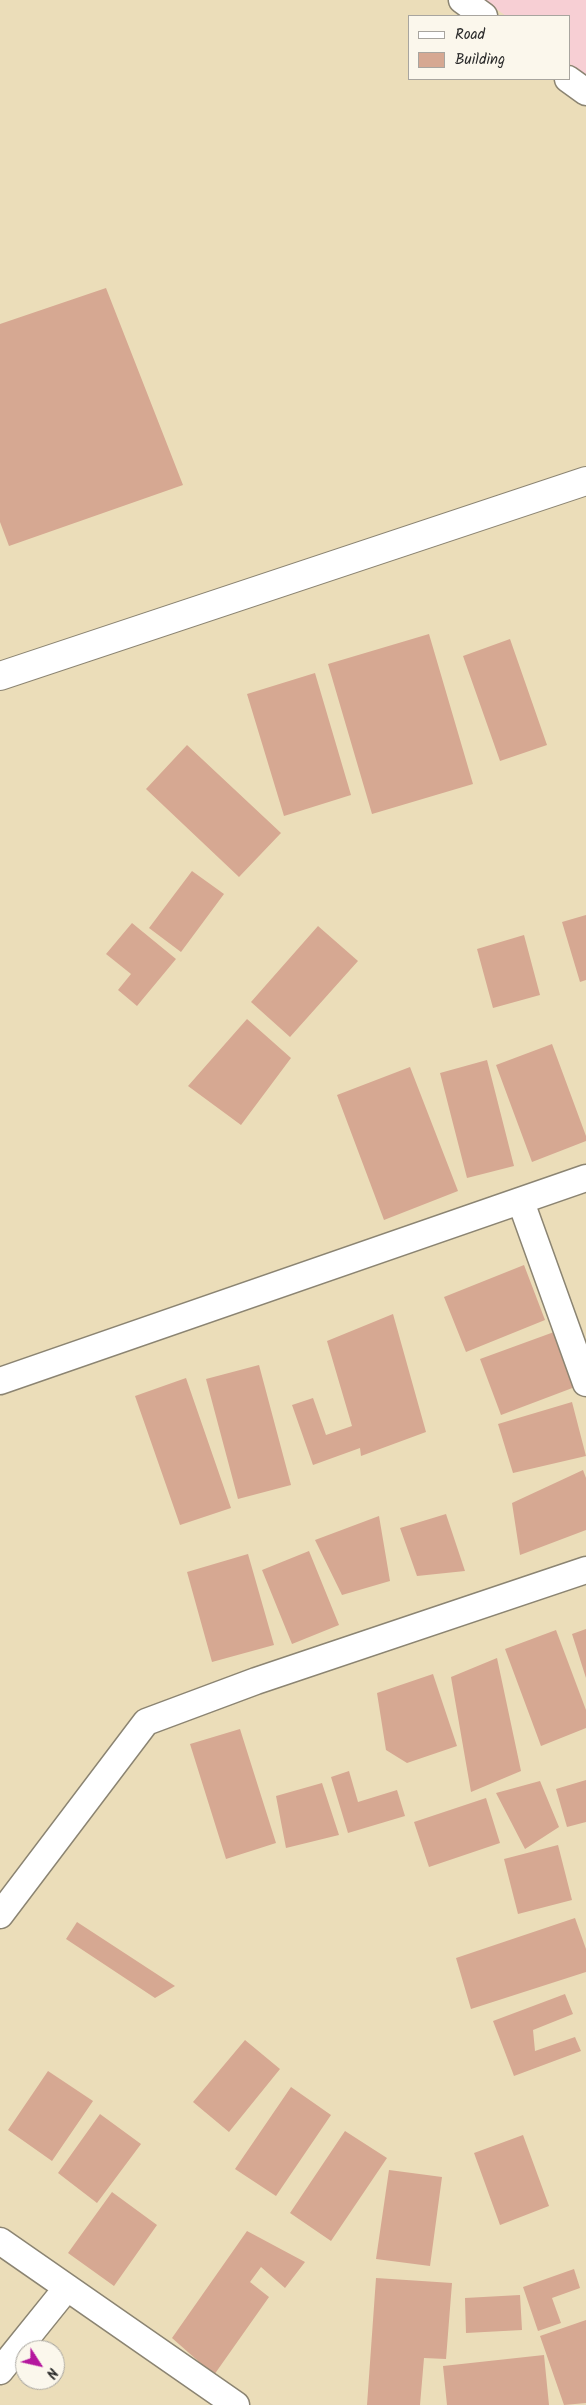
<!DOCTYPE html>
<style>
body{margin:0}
#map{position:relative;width:586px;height:2405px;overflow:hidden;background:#ebddb9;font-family:Kalam,sans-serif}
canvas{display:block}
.legend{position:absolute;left:408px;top:15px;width:162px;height:65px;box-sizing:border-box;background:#fbf7ec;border:1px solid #a8a59f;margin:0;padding:6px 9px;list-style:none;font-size:15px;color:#2b2b2b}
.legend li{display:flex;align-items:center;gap:10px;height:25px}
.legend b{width:25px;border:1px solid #a8a59f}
.north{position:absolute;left:15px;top:2340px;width:50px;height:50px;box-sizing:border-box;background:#fbf7ec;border:1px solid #a8a59f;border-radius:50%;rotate:125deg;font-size:14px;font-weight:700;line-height:20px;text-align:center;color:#2b2b2b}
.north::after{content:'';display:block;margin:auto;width:18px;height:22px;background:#b5179e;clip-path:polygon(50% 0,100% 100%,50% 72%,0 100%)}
</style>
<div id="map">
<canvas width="586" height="2405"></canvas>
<ul class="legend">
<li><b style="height:6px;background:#fff"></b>Road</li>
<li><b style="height:14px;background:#d6a892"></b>Building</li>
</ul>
<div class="north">N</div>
</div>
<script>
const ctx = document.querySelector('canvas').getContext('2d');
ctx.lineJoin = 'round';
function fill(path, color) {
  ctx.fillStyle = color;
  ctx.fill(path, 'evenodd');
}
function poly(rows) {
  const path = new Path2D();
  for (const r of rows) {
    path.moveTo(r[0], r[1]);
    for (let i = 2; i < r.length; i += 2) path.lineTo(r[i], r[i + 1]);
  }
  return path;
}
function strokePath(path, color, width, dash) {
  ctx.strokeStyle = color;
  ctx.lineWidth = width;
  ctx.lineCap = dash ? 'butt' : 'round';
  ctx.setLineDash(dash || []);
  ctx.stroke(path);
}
const built = poly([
 [484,0,586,0,586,76,570,64,570,16,506,16]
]);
const building = poly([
 [106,288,183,485,9,546,0,522,0,324],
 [429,634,473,784,372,814,328,664],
 [510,639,547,745,500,761,463,656],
 [315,673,351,795,284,816,247,694],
 [187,745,281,833,239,877,146,789],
 [192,871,224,894,181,952,149,928],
 [586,915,586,980,580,982,562,922],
 [132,923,176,959,137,1006,118,990,131,974,106,954],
 [318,926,358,961,290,1037,251,1002],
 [524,935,540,995,493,1008,477,949],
 [247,1019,291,1058,241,1125,188,1086],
 [552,1044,586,1136,586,1141,532,1162,496,1065],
 [487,1060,514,1166,467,1178,440,1073],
 [410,1067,458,1191,384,1220,337,1095],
 [524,1265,545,1320,466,1352,444,1297],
 [393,1314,426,1432,361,1456,360,1448,313,1465,292,1405,313,1398,326,1435,352,1426,327,1341],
 [554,1332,575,1387,501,1415,480,1359],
 [259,1365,291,1485,238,1499,206,1379],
 [186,1378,231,1508,180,1525,135,1396],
 [572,1402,586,1456,513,1473,498,1424],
 [583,1470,586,1478,586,1530,520,1555,512,1503],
 [446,1514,465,1571,417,1576,400,1528],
 [379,1516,390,1581,342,1595,315,1540],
 [309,1551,339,1625,292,1644,262,1570],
 [248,1554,274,1645,212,1662,187,1572],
 [586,1629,586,1678,572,1634],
 [556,1630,586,1710,586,1728,541,1746,505,1649],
 [497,1658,521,1771,471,1792,451,1677],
 [433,1674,457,1746,407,1763,386,1750,377,1693],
 [240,1729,276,1843,226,1859,190,1744],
 [349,1771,358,1802,397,1790,405,1816,348,1833,331,1777],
 [586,1780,586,1822,567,1827,556,1789],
 [540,1781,559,1827,525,1849,496,1793],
 [322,1783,339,1835,286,1848,276,1796],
 [486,1798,500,1843,429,1867,414,1822],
 [558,1845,572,1900,518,1914,504,1859],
 [575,1918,586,1949,586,1972,471,2009,456,1958],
 [77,1922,175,1986,155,1998,66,1939],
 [565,1994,573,2014,533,2030,535,2051,575,2037,581,2051,514,2076,493,2021],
 [245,2040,280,2069,229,2132,193,2102],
 [48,2071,93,2101,52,2161,8,2130],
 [291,2087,331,2115,276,2196,235,2169],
 [100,2114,141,2144,97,2203,58,2173],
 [345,2131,387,2158,331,2241,290,2213],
 [523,2135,549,2206,500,2225,474,2153],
 [389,2170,442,2177,430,2266,376,2259],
 [112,2192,157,2225,114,2286,68,2253],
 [247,2231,305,2262,285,2288,261,2267,250,2282,269,2297,214,2375,172,2338],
 [574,2269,580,2288,552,2298,561,2323,538,2331,523,2287],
 [376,2278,452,2283,446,2359,424,2358,420,2405,367,2405],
 [520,2295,522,2330,466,2333,465,2298],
 [586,2320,586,2403,564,2405,540,2336],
 [544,2355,549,2405,447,2405,443,2366]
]);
const street = poly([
 [462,0,484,16],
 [568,79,586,92],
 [521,1202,586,1383],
 [0,1381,586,1178],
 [0,1915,146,1722,256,1681,586,1570],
 [0,2241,236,2405],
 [0,2371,66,2289]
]);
const highway = poly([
 [0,676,586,481]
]);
fill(built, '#f7cfd4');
fill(building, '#d6a892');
strokePath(street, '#8b8472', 29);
strokePath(highway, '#8b8472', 30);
strokePath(street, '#fff', 26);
strokePath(highway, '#fff', 28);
</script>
